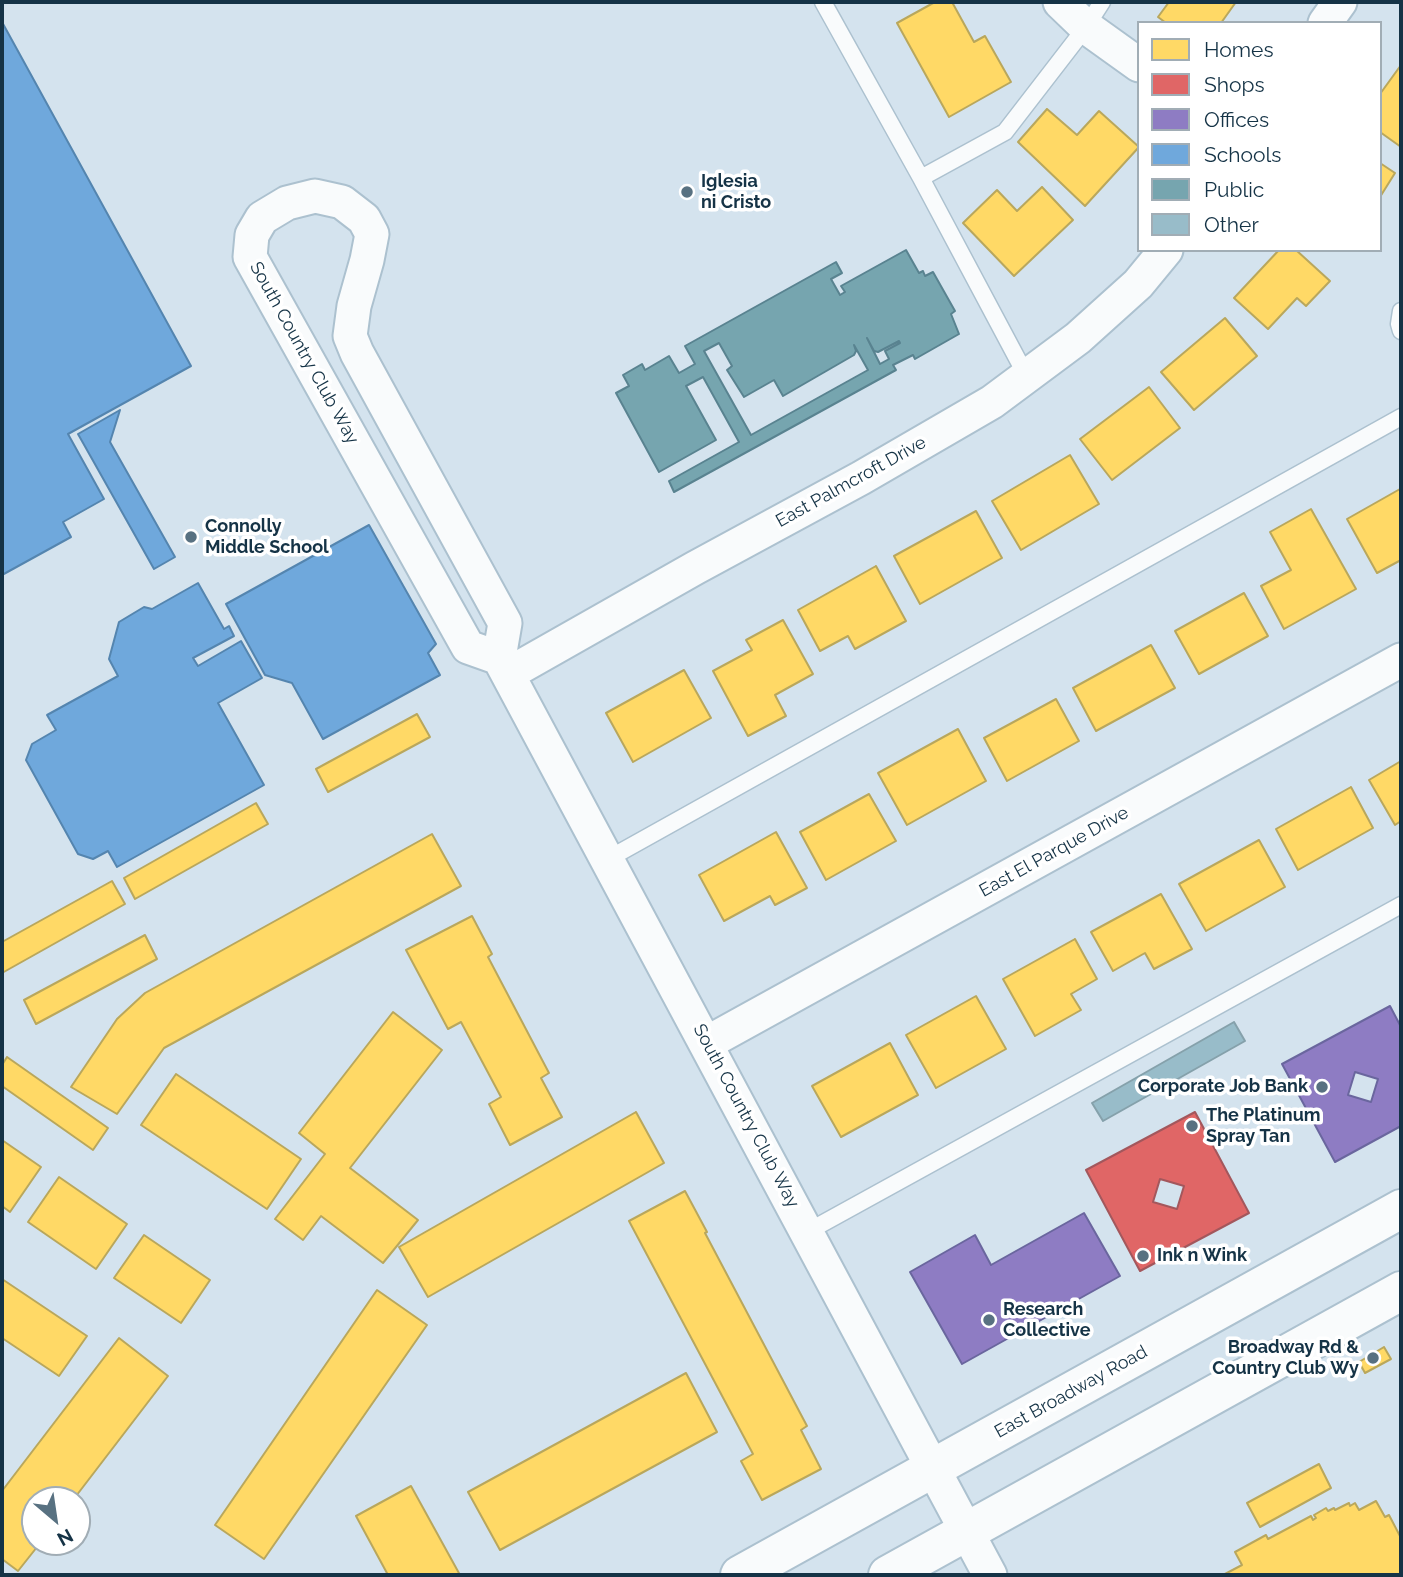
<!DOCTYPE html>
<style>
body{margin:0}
#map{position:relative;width:1403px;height:1577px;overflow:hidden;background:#d4e3ee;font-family:Raleway,sans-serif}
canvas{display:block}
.frame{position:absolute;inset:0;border:4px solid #153346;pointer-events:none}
.legend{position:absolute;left:1137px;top:21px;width:245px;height:231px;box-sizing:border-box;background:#fff;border:2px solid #a1adb5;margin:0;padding:9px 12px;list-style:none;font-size:21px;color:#153346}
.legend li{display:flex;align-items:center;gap:14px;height:35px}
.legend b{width:35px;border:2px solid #a1adb5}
.north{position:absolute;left:21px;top:1486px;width:70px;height:70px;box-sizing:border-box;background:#fff;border:2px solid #a1adb5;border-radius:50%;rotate:151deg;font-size:19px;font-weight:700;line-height:28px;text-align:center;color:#153346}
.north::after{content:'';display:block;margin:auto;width:24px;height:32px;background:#587181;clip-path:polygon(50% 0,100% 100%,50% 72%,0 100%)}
</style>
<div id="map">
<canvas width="1403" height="1577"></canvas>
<div class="frame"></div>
<ul class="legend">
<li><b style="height:19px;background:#ffd966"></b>Homes</li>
<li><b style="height:19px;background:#e06666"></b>Shops</li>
<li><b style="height:19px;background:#8e7cc3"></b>Offices</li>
<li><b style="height:19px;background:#6fa8dc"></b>Schools</li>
<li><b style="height:19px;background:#76a5af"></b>Public</li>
<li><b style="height:19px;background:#98bcc9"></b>Other</li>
</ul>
<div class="north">N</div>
</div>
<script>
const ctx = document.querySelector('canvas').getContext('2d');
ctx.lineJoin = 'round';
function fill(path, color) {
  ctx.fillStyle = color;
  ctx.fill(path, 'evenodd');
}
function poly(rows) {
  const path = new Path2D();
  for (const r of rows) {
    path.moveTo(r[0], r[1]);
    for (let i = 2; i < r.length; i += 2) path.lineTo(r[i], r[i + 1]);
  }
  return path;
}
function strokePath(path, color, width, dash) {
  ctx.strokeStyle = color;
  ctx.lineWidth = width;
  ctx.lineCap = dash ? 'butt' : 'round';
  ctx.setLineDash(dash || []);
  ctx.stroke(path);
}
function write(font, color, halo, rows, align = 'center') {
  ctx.font = font + ' Raleway,sans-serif';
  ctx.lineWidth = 7;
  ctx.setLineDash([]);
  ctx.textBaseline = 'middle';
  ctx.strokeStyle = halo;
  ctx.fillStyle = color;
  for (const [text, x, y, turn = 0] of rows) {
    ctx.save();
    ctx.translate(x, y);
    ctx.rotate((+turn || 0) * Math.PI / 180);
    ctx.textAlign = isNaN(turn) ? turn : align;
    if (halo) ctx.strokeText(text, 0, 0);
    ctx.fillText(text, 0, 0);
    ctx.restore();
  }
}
const homes = poly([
 [935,2,952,2,974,42,985,36,1011,82,949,117,897,23,935,2],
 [1169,2,1236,2,1221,23,1166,23,1158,17,1169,2],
 [1401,65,1401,147,1380,132,1380,94,1401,65],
 [1047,109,1077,135,1099,111,1139,147,1085,206,1018,142,1047,109],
 [1380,163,1395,173,1380,197,1380,163],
 [1042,187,1073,220,1014,276,963,223,997,190,1017,211,1042,187],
 [1279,250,1296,250,1330,281,1306,306,1297,298,1268,329,1234,298,1279,250],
 [1225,318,1257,356,1194,410,1161,372,1225,318],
 [1149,387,1180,428,1112,480,1080,439,1149,387],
 [1070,455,1099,504,1021,550,992,501,1070,455],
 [1400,489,1401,560,1377,573,1347,519,1400,489],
 [1311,509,1356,589,1284,629,1261,586,1291,570,1270,532,1311,509],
 [976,511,1002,558,920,604,894,556,976,511],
 [876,566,906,621,855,649,848,636,820,651,798,610,876,566],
 [1244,593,1268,636,1199,674,1175,631,1244,593],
 [783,620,813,674,775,695,786,716,748,736,713,671,752,650,746,640,783,620],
 [1151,645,1175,688,1096,731,1073,688,1151,645],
 [684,670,711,718,633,762,606,713,684,670],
 [1056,699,1079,741,1007,781,984,738,1056,699],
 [417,714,430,737,328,792,316,769,417,714],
 [958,729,986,781,907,825,878,773,958,729],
 [1401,761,1401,821,1395,825,1369,780,1401,761],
 [1351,787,1373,828,1298,870,1276,829,1351,787],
 [869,794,896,841,826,880,800,832,869,794],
 [256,803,268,824,135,899,124,878,256,803],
 [776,832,807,888,775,905,770,896,724,921,699,875,776,832],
 [432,834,461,886,164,1048,117,1114,71,1087,117,1019,145,993,432,834],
 [1259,840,1285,887,1206,931,1179,884,1259,840],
 [112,881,125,904,2,973,2,942,112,881],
 [1161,894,1192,949,1154,969,1145,953,1113,971,1091,932,1161,894],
 [472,916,492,954,488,957,549,1073,541,1078,562,1117,510,1145,489,1104,501,1097,461,1022,448,1029,406,950,472,916],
 [145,935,157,959,36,1024,24,1000,145,935],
 [1075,939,1097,979,1071,994,1081,1010,1035,1036,1003,979,1075,939],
 [976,996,1006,1049,936,1088,906,1035,976,996],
 [393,1012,442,1050,350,1168,418,1220,383,1263,321,1216,303,1240,275,1219,325,1154,299,1133,393,1012],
 [890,1043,918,1095,841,1137,812,1086,890,1043],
 [7,1057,108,1128,93,1150,2,1086,2,1065,7,1057],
 [176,1074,301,1159,267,1209,141,1125,176,1074],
 [636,1112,664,1163,428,1297,399,1247,636,1112],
 [2,1140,41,1167,10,1212,2,1206,2,1140],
 [59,1177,127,1224,96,1269,28,1222,59,1177],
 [685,1191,707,1232,705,1233,807,1426,801,1430,821,1469,762,1500,741,1461,753,1454,629,1221,685,1191],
 [144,1235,210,1280,181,1323,114,1278,144,1235],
 [2,1279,87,1336,59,1376,2,1338,2,1279],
 [377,1290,427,1325,264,1559,215,1525,377,1290],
 [119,1338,168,1376,73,1500,35,1500,35,1542,41,1542,18,1571,2,1559,2,1491,119,1338],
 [1384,1347,1391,1359,1365,1373,1359,1362,1384,1347],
 [686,1373,717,1432,500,1550,468,1492,686,1373],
 [1319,1464,1331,1488,1260,1527,1247,1503,1319,1464],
 [411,1486,460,1575,388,1575,356,1516,411,1486],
 [1376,1501,1385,1517,1389,1515,1401,1538,1401,1575,1223,1575,1242,1565,1235,1552,1266,1535,1268,1539,1311,1516,1313,1520,1316,1518,1314,1515,1326,1508,1328,1511,1334,1508,1335,1510,1349,1503,1350,1506,1355,1503,1359,1510,1376,1501]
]);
const shops = poly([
 [1195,1112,1249,1213,1140,1271,1086,1170,1195,1112],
 [1160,1179,1184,1186,1177,1209,1153,1202,1160,1179]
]);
const offices = poly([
 [1390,1006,1401,1027,1401,1126,1335,1162,1282,1064,1390,1006],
 [1355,1072,1378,1079,1371,1102,1348,1095,1355,1072],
 [1084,1213,1120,1276,962,1364,910,1272,975,1235,991,1265,1084,1213]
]);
const schools = poly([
 [2,22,191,366,68,434,104,499,63,522,71,537,2,575,2,22],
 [120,410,110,442,175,557,154,569,78,434,120,410],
 [369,525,436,644,428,653,440,675,323,739,292,683,265,675,226,604,369,525],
 [198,583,224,629,229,626,234,636,193,658,198,666,241,641,262,678,218,703,264,785,117,867,108,851,93,859,78,854,26,760,32,744,56,730,47,715,118,676,109,659,119,622,144,607,152,609,198,583]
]);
const public = poly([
 [906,250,919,273,923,271,925,276,933,272,955,311,951,314,959,334,915,359,913,355,893,365,896,370,674,492,669,481,739,442,703,377,686,386,716,440,659,472,616,393,629,386,623,375,642,364,645,370,669,356,679,373,695,364,685,346,836,262,842,273,831,279,840,295,845,292,841,286,906,250],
 [867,338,874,351,878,352,899,341,900,343,885,351,889,359,880,364,867,338],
 [719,343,732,366,727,370,744,397,774,380,783,396,854,355,856,351,854,345,868,370,751,435,704,351,719,343]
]);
const building = poly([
 [1234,1022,1245,1041,1103,1121,1092,1103,1234,1022]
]);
const service = poly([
 [823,2,921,178,1027,377],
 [921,178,1005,132,1086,27,1102,2],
 [1401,311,1399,324,1401,331],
 [608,859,1401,417],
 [807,1232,1401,905]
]);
const minor = poly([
 [1060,2,1086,27,1139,65],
 [1325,23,1340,2],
 [499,658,468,647,250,257,252,235,262,218,287,203,315,196,342,202,364,219,372,234,367,260,354,306,350,336,357,353,505,623,499,658,990,1575],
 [508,674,695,568,861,478,992,402,1078,338,1138,284,1166,250],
 [707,1043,1401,660]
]);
const secondary = poly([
 [740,1575,1401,1209],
 [888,1575,1401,1291]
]);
const markers = [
 [687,192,7,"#587181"],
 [191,537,7,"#587181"],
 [1322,1087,7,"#587181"],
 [1192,1126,7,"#587181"],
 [1143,1256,7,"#587181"],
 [989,1320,7,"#587181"],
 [1373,1358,7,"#587181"]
];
const poiNames = [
 ["Iglesia",701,182],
 ["ni Cristo",701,203],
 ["Connolly",205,527],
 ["Middle School",205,548],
 ["Corporate Job Bank",1308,1087,"right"],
 ["The Platinum",1206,1116],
 ["Spray Tan",1206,1137],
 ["Ink n Wink",1157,1256],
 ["Research",1003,1310],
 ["Collective",1003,1331],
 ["Broadway Rd &",1359,1348,"right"],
 ["Country Club Wy",1359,1369,"right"]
];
const streetNames = [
 ["South Country Club Way",304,353,61],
 ["East Palmcroft Drive",851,482,-29],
 ["East El Parque Drive",1054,852,-29],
 ["South Country Club Way",746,1116,62],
 ["East Broadway Road",1071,1392,-29]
];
fill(homes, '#ffd966');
strokePath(homes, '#b9a75c', 2);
fill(shops, '#e06666');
strokePath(shops, '#a3575c', 2);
fill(offices, '#8e7cc3');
strokePath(offices, '#6a669e', 2);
fill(schools, '#6fa8dc');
strokePath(schools, '#5485af', 2);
fill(public, '#76a5af');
strokePath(public, '#598390', 2);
fill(building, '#98bcc9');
strokePath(building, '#85a1ab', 2);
strokePath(service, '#acc1cf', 19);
strokePath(minor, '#acc1cf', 37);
strokePath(secondary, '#acc1cf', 42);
strokePath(service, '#f9fbfc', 16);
strokePath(minor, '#f9fbfc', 33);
strokePath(secondary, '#f9fbfc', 38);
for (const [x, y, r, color] of markers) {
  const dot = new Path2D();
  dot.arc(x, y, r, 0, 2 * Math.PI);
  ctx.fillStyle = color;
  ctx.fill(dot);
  strokePath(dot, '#fff', 2.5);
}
write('bold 18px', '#153346', '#fff', poiNames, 'left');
write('18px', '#153346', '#fff', streetNames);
</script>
